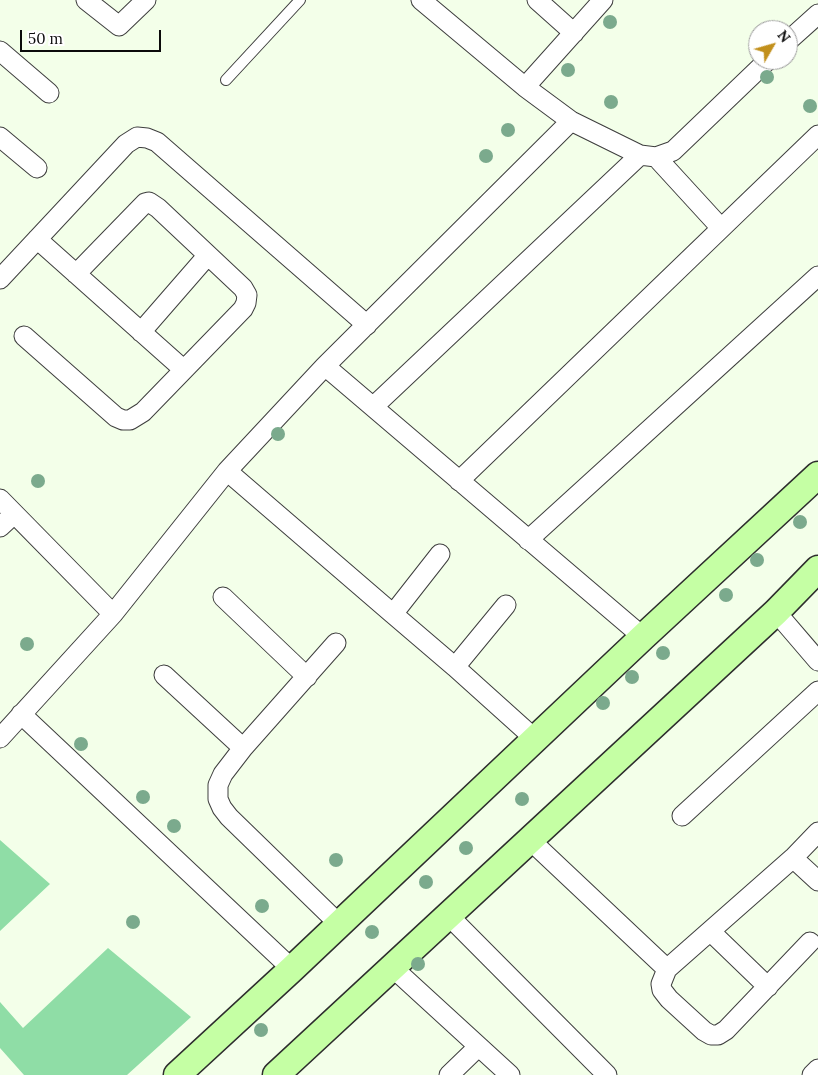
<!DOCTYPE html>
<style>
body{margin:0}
#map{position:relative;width:818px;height:1075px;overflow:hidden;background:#f3ffe9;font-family:Lora,serif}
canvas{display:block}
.north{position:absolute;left:748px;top:20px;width:50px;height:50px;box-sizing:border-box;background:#fff;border:1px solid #9d9d9d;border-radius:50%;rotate:52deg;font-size:14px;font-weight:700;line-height:20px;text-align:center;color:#0b0b0b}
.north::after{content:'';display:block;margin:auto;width:18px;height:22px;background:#c2901c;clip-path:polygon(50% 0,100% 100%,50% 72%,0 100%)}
.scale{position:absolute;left:20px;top:30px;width:141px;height:22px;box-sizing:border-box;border:2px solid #0b0b0b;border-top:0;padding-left:6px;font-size:15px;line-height:18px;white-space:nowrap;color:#0b0b0b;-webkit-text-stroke:4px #fff;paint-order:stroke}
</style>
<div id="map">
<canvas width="818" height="1075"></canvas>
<div class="north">N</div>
<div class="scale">50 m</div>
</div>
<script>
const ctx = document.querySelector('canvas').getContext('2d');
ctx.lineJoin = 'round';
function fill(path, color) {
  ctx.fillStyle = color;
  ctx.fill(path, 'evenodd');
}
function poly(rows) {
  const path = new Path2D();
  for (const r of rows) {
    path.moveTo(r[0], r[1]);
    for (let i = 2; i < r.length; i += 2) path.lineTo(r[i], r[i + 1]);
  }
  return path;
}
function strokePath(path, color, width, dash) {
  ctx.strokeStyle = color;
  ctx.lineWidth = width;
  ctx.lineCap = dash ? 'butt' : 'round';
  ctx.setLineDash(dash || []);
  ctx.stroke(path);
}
const forest = poly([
 [0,840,50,884,0,931],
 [108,948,191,1017,127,1075,24,1075,0,1048,0,1002,23,1028]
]);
const lane = poly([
 [226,80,300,0]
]);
const street = poly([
 [86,0,119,26,146,0],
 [421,0,525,87,571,121,640,155,656,157,673,151,768,60],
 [537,0,574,33],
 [788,41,818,14],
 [0,51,49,93],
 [525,87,603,0],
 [0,137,37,168],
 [656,157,721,228],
 [37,239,183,369],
 [0,279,126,144,137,137,147,138,157,142,367,325],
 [141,332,208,255],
 [24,336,116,417,123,420,130,420,143,412,243,309,246,303,247,295,243,288,158,208,149,202,145,203,76,274],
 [325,366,643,637],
 [373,407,640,155],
 [227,471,393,614],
 [459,481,818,135],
 [0,499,113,614],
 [0,527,14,514],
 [528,540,818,276],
 [440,554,393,614,455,667,535,739],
 [223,597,307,677],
 [776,612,818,661],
 [336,643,243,748,223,774,218,785,218,799,222,808,229,817,339,924],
 [455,667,506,605],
 [164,675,243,748],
 [21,714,292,969],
 [0,738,113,614,227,471,325,366,571,121],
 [682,816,818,691],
 [529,839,667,969],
 [793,858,818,881],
 [448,915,607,1075],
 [710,931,768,987],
 [810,942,726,1030,718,1035,711,1035,704,1031,669,999,662,990,661,984,667,969,793,858,818,832],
 [392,967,510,1075],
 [449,1075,478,1047],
 [812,1075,818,1069]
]);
const secondary = poly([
 [177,1075,292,969,643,637,818,475],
 [276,1075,776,612,818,569]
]);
const trees = [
 [610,22],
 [568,70],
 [767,77],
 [611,102],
 [810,106],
 [508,130],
 [486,156],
 [278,434],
 [38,481],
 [800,522],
 [757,560],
 [726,595],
 [27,644],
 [663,653],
 [632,677],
 [603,703],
 [81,744],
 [143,797],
 [522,799],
 [174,826],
 [466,848],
 [336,860],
 [426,882],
 [262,906],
 [133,922],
 [372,932],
 [418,964],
 [261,1030]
];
fill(forest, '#8fdda6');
strokePath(lane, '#3e3e3e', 12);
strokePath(street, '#3e3e3e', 21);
strokePath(secondary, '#2d2d2d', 29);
strokePath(lane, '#fff', 10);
strokePath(street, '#fff', 19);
strokePath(secondary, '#c5ffa4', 26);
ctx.fillStyle = '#7baa8d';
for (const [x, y] of trees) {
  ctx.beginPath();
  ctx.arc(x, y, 7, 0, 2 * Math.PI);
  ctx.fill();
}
</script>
